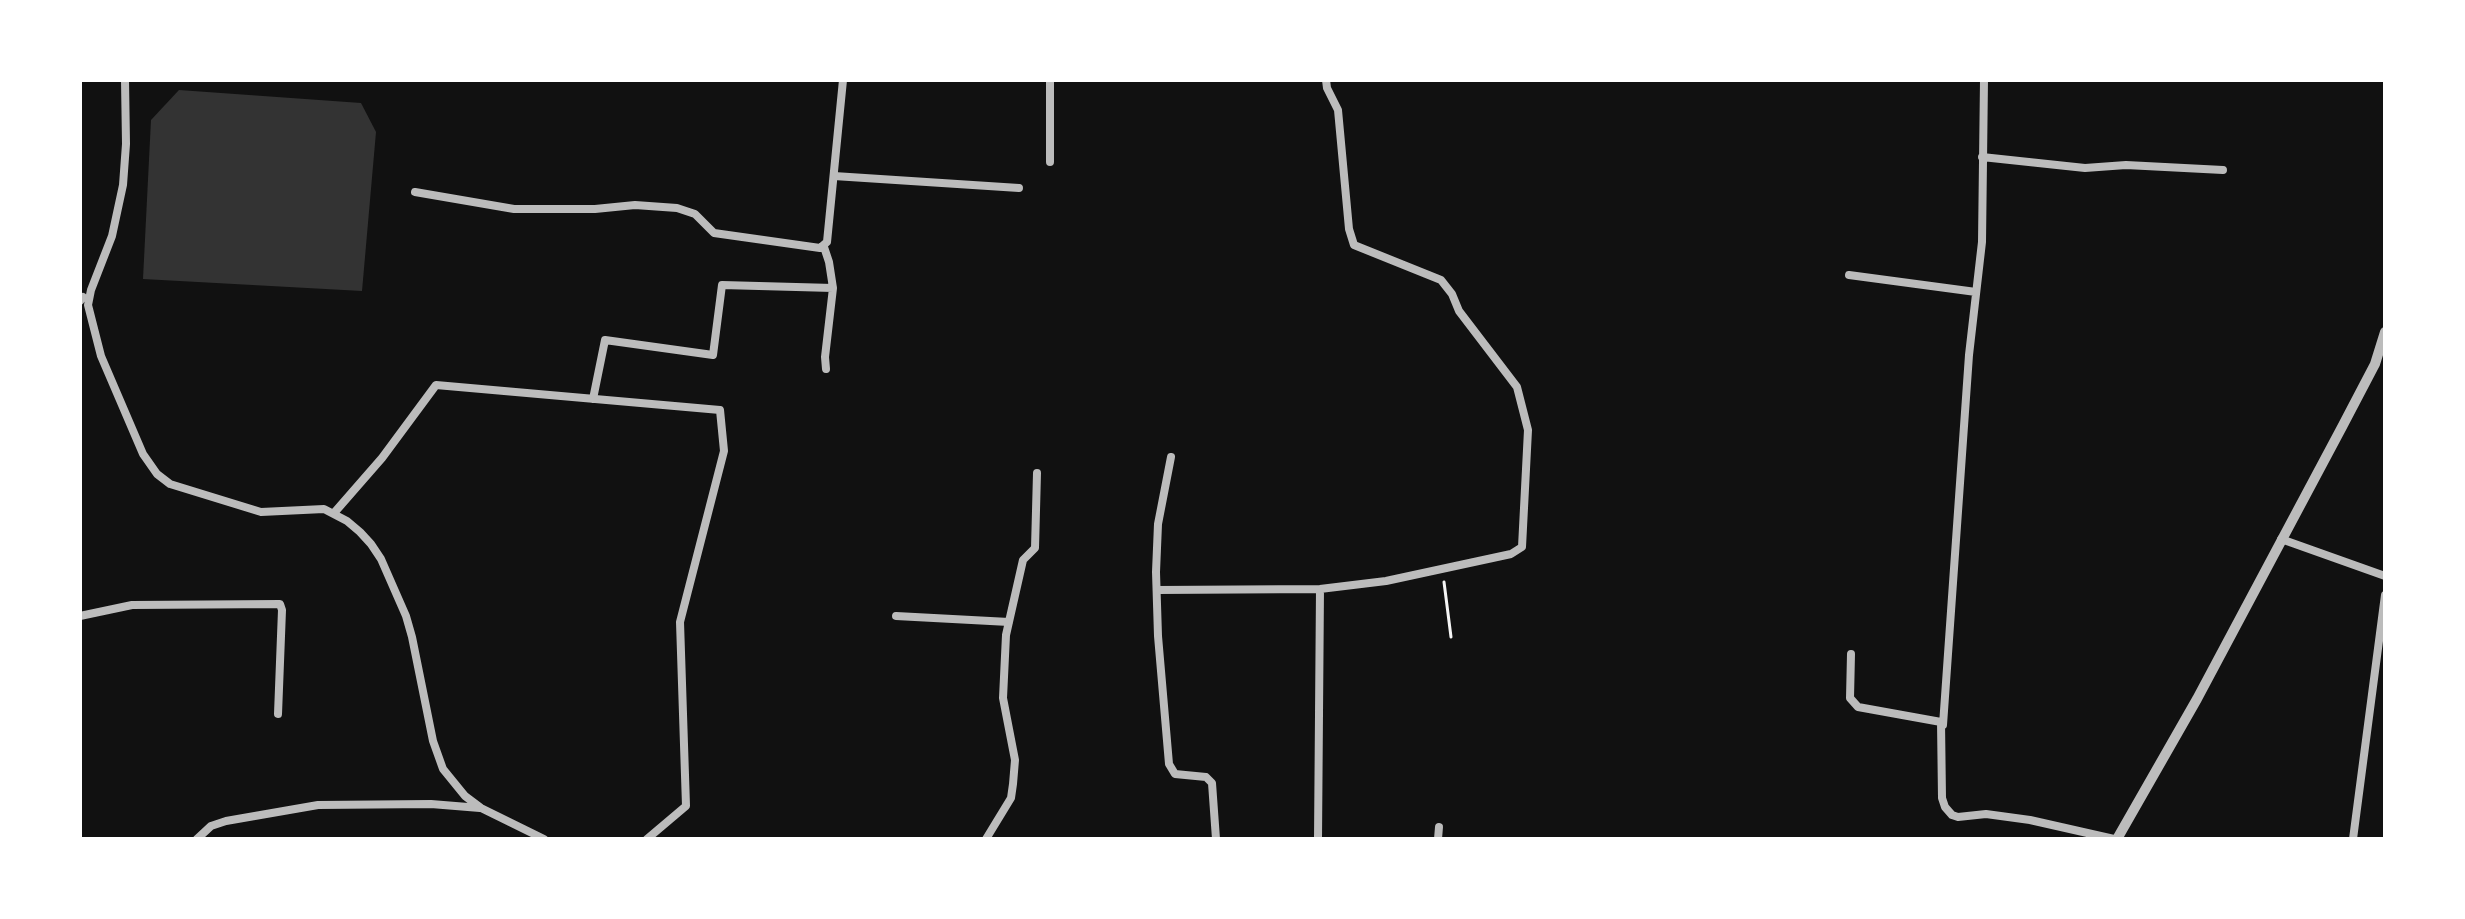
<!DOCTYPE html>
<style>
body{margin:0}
#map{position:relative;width:2465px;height:919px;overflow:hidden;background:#111;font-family:Literata,serif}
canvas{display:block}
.frame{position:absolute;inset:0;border:82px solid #fff;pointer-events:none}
</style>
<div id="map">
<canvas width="2465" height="919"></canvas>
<div class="frame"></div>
</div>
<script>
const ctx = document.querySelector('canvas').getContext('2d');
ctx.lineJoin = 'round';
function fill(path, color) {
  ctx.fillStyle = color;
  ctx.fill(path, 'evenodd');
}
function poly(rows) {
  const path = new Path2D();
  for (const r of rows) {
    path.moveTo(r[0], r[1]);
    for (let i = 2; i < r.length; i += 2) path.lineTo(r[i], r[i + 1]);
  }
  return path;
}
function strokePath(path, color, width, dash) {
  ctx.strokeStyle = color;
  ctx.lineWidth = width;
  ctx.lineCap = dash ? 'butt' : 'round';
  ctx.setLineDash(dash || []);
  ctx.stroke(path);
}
const water = poly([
 [179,90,361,103,376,132,362,291,143,279,151,120]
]);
const path = poly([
 [1444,582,1451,637]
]);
const minor = poly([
 [125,80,126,144,123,185,112,236,91,290,88,305,101,356,143,454,157,474,170,484,261,512,324,509,347,521,360,532,371,544,381,559,406,616,412,637,433,741,443,769,465,796,481,808,544,839],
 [1982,157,2085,168,2126,165,2223,170],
 [1050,162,1050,80],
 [834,176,1019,188],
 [415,192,514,209,595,209,635,205,677,208,695,214,714,233,820,248,827,242,843,80],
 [824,247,829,262,833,288,825,357,826,369],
 [1849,275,1976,292],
 [80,301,83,297],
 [593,399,605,340,713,355,722,285,833,288],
 [1171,457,1158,524,1156,572,1158,636,1169,764,1175,774,1206,777,1212,783,1216,839],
 [334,513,382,458,436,385,720,410,724,451,680,622,686,806,647,839],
 [2281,539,2385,576],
 [1157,590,1320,589,1386,581,1511,554,1522,547,1528,430,1517,387,1459,311,1452,294,1441,280,1354,245,1349,229,1338,110,1327,88,1326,80],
 [80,616,132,605,280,604,282,610,278,714],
 [896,616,1009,622],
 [1851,654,1850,698,1858,707,1941,722,1942,798,1945,807,1952,815,1958,817,1986,814,2030,820,2114,839],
 [1943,725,1969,355,1982,242,1984,80],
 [197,839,211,826,226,821,318,805,431,804,480,808],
 [986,839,1011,798,1013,784,1015,760,1003,698,1006,635,1023,560,1035,548,1037,473],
 [1318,839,1320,589],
 [1438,839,1439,827],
 [2353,839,2385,595]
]);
const tertiary = poly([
 [2117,839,2197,699,2342,427,2375,364,2385,332]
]);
fill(water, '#333');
strokePath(path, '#f5f5f5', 3);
strokePath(minor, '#bcbcbc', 8);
strokePath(tertiary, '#bcbcbc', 10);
</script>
